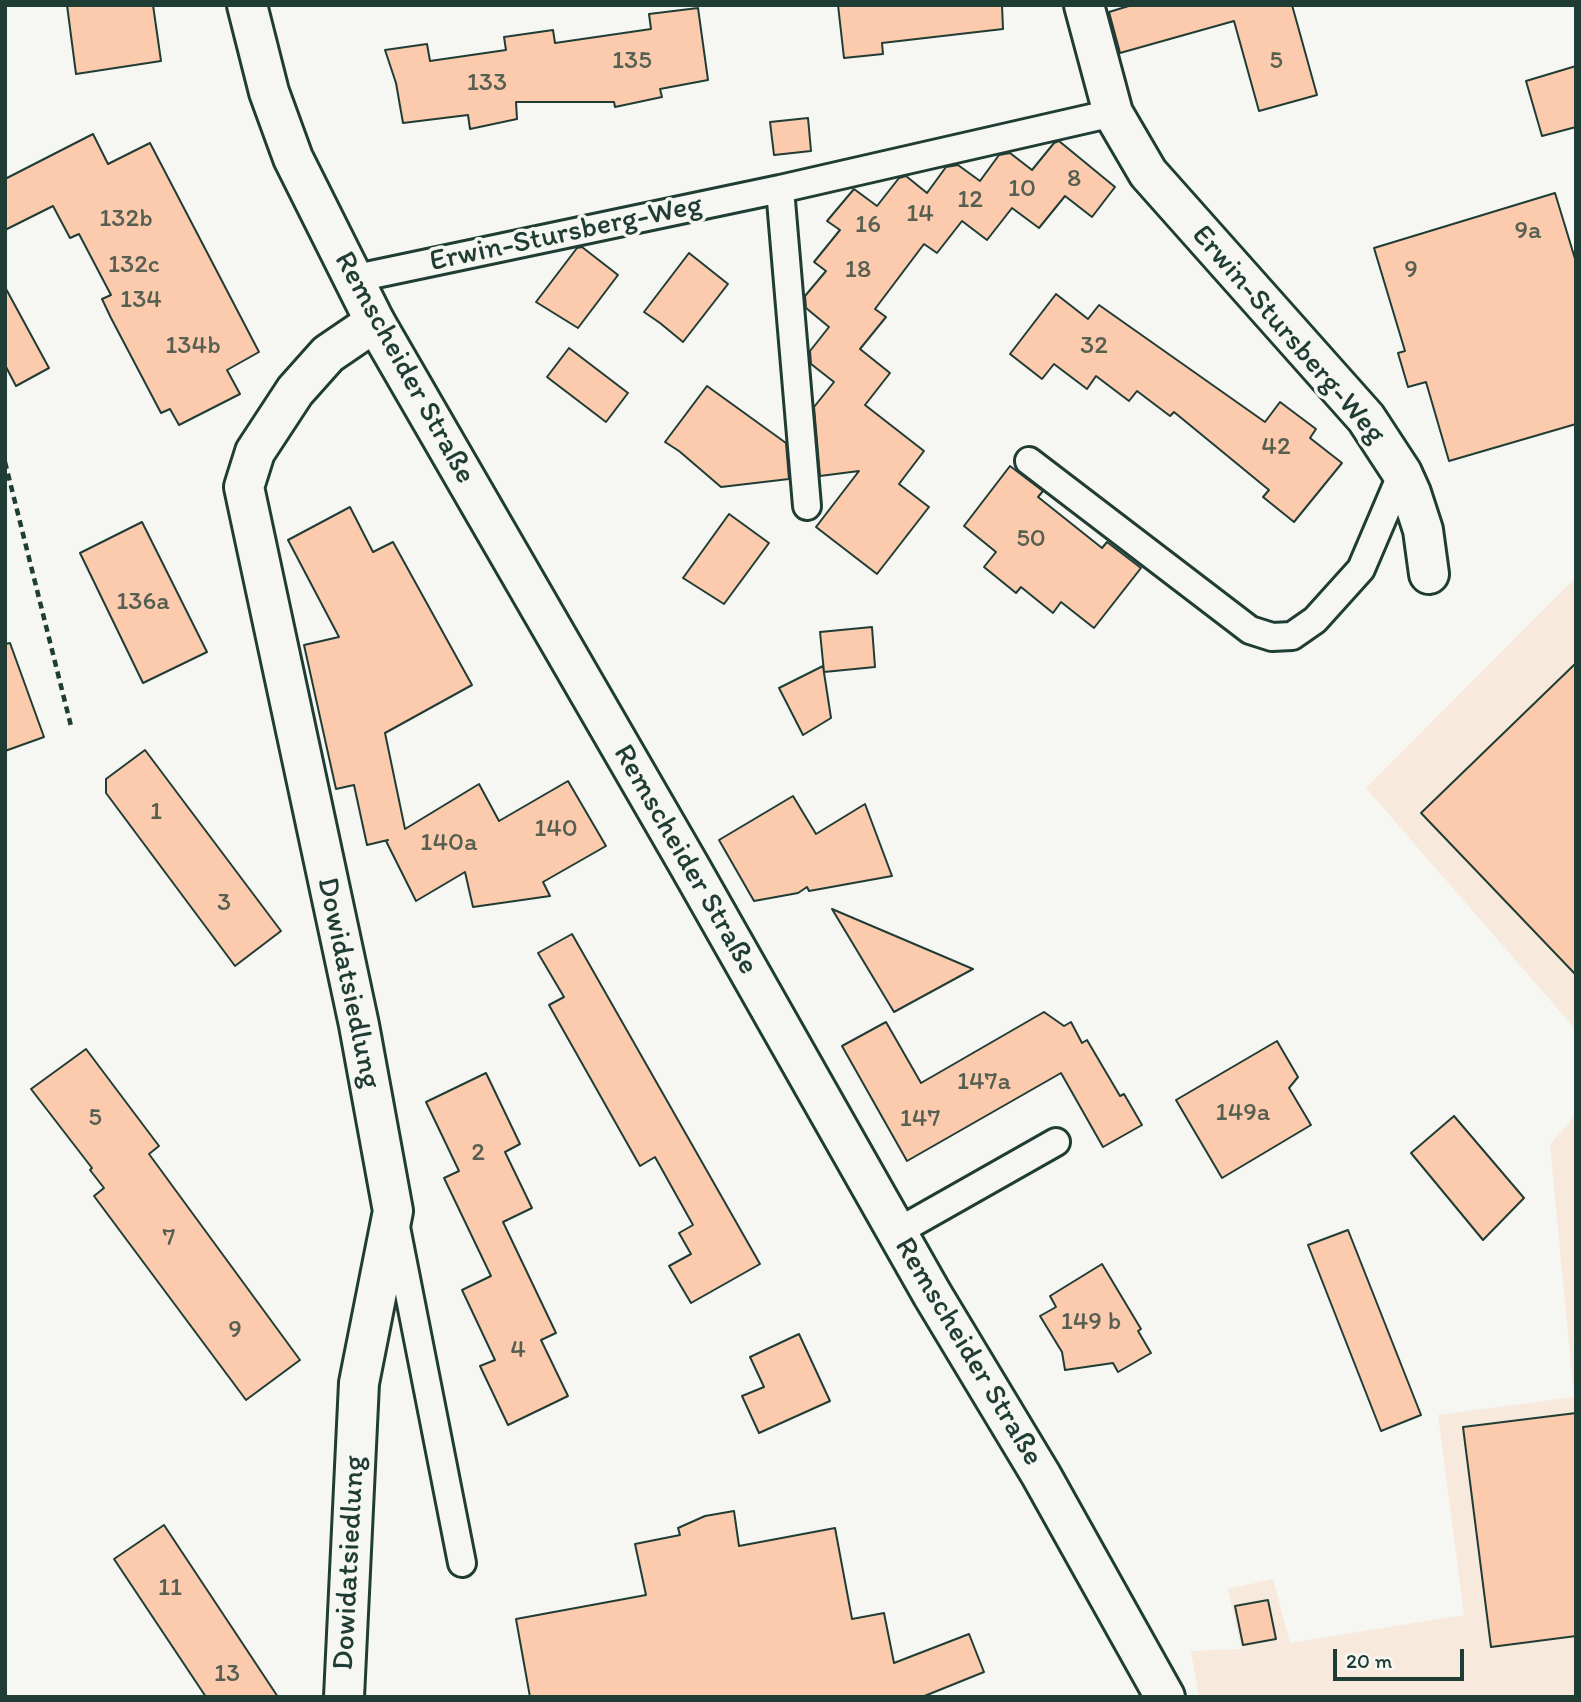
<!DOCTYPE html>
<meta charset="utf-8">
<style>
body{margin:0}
#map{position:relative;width:1581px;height:1702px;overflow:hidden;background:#f6f6f2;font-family:Itim,sans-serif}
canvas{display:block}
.frame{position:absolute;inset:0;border:7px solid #1f3d34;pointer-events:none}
.scale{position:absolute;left:1333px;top:1649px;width:131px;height:32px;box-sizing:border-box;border:4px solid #1f3d34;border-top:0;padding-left:9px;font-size:21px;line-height:24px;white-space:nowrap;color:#1f3d34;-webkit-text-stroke:5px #f6f6f2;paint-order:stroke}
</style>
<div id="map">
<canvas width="1581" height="1702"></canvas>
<div class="frame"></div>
<div class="scale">20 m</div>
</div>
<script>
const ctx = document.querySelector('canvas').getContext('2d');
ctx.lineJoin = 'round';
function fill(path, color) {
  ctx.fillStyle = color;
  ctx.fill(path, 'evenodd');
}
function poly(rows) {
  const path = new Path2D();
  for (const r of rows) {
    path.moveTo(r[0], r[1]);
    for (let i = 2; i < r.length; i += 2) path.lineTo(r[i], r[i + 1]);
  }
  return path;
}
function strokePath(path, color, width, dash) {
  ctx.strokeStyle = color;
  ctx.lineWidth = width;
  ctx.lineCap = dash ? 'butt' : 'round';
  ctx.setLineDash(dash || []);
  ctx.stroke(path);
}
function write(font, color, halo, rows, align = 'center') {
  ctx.font = font + ' Itim,sans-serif';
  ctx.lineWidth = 7;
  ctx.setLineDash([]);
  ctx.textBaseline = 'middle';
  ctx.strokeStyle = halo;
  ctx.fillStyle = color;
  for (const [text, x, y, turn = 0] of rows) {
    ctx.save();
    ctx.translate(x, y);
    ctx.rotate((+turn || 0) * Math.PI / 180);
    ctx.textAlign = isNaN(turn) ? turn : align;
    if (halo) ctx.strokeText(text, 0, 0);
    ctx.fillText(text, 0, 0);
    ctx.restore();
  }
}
const built = poly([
 [1576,577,1576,1030,1366,788],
 [1576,1114,1576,1697,1199,1697,1191,1651,1241,1649,1228,1589,1273,1579,1290,1643,1464,1615,1438,1415,1574,1397,1550,1145]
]);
const building = poly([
 [67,5,153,5,161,61,76,74,67,5],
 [838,5,1002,5,1003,29,882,43,883,54,844,58,838,5],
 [1132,5,1292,5,1317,95,1259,111,1234,21,1120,53,1109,12,1132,5],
 [698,8,708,80,660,89,662,97,615,107,614,102,516,102,517,119,470,129,468,115,403,123,396,83,385,50,427,44,430,61,506,50,504,37,553,30,555,43,651,29,649,14,698,8],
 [1576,66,1576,127,1542,136,1526,81,1576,66],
 [808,118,811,151,774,155,770,122,808,118],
 [93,134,108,164,150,143,259,352,227,370,240,394,179,425,170,409,161,413,111,318,102,299,111,295,79,234,70,238,53,206,5,230,5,179,93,134],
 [1059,141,1115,187,1092,217,1065,196,1039,228,1012,208,987,240,962,221,937,253,924,244,875,309,886,317,860,349,890,373,865,405,924,451,899,484,929,507,877,574,816,527,859,471,820,476,814,407,834,382,811,364,810,351,829,327,806,308,805,296,826,271,814,262,840,230,827,221,854,189,877,206,899,178,906,176,927,193,946,167,958,165,980,181,999,155,1010,153,1032,170,1054,143,1059,141],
 [1555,193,1576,262,1576,424,1449,461,1426,382,1408,387,1398,353,1405,351,1374,248,1555,193],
 [582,247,618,275,578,328,536,302,577,248,582,247],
 [689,253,728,284,683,342,660,323,644,312,689,253],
 [5,287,49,368,16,386,5,365,5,287],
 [1056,294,1088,319,1099,305,1265,422,1280,402,1316,429,1310,438,1342,463,1294,522,1263,497,1269,490,1174,412,1170,416,1137,391,1129,401,1096,376,1087,389,1054,364,1042,379,1010,354,1056,294],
 [569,348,628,393,606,422,547,377,569,348],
 [707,386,786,443,789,479,721,487,679,451,665,442,707,386],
 [1010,466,1043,491,1038,497,1102,548,1107,542,1141,568,1094,628,1061,602,1053,613,1021,587,1016,593,984,567,996,552,964,526,1010,466],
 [350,507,373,552,393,542,472,685,385,733,405,829,479,784,499,821,568,781,606,846,543,882,550,896,473,907,465,872,416,901,386,841,388,840,367,845,354,785,336,789,304,645,339,637,288,540,350,507],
 [729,514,769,543,724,604,683,578,729,514],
 [142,522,207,652,143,683,80,553,142,522],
 [872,627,875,667,824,672,820,632,872,627],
 [10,643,44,737,5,751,5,644,10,643],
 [1576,663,1576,975,1421,813,1576,663],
 [823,666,831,718,803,735,779,688,823,666],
 [145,750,281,931,235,966,106,793,106,779,145,750],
 [793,796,816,834,865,804,892,876,809,891,807,887,798,893,754,901,719,840,793,796],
 [832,909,973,969,894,1012,832,909],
 [572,934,760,1264,691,1303,669,1266,691,1254,679,1233,693,1225,655,1157,640,1166,549,1005,564,997,538,953,572,934],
 [1044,1012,1064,1026,1071,1022,1082,1043,1087,1040,1120,1096,1124,1094,1142,1125,1103,1147,1061,1073,907,1161,842,1046,886,1022,921,1083,1044,1012],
 [1277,1041,1298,1077,1289,1088,1311,1125,1222,1178,1176,1100,1277,1041],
 [86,1049,159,1146,149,1154,300,1360,246,1400,94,1196,104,1188,90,1170,92,1168,31,1089,86,1049],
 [486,1073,520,1144,505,1152,532,1208,503,1222,556,1333,541,1340,568,1396,508,1425,480,1366,495,1360,462,1290,491,1276,444,1178,459,1171,426,1102,486,1073],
 [1454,1116,1524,1198,1483,1240,1411,1153,1454,1116],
 [1348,1230,1421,1415,1381,1431,1308,1245,1348,1230],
 [1102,1264,1141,1329,1138,1331,1151,1353,1118,1372,1113,1363,1065,1370,1062,1352,1040,1316,1056,1307,1050,1296,1102,1264],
 [799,1334,830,1401,759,1433,742,1396,764,1387,750,1357,799,1334],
 [1576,1413,1576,1636,1491,1647,1463,1427,1576,1413],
 [734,1511,739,1546,835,1528,852,1619,884,1613,894,1663,969,1634,984,1672,922,1697,530,1697,516,1619,646,1595,635,1544,680,1535,678,1528,705,1516,734,1511],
 [164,1525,225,1617,278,1697,206,1697,114,1559,164,1525],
 [1268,1600,1276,1639,1243,1645,1235,1606,1268,1600]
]);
const path = poly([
 [5,462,71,726]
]);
const service = poly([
 [352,279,780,189],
 [1029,461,1250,630,1272,637,1292,636,1315,620,1361,569,1402,473],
 [807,506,780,189,1113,113],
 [396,1227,462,1563],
 [897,1232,1056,1142]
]);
const minor = poly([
 [1084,5,1113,113,1148,173,1366,418,1402,473,1411,493,1423,530,1429,574],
 [344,1697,359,1383,393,1211,359,1025,244,487,255,452,295,391,328,354,375,322]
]);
const secondary = poly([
 [247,5,269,92,293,158,375,322,690,867,932,1294,1041,1475,1165,1697]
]);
const numberNames = [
 ["135",632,61],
 ["5",1276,61],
 ["133",487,83],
 ["8",1074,179],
 ["10",1022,189],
 ["12",970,200],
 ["14",920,214],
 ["132b",126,219],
 ["16",868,225],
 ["9a",1528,231],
 ["132c",134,265],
 ["18",858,270],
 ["9",1411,270],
 ["134",141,300],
 ["134b",193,346],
 ["32",1094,346],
 ["42",1276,447],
 ["50",1031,539],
 ["136a",143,602],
 ["1",156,812],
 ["140",556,829],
 ["140a",449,843],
 ["3",224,903],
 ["147a",984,1082],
 ["149a",1243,1113],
 ["5",95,1118],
 ["147",920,1119],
 ["2",478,1153],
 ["7",169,1238],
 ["149 b",1091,1322],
 ["9",235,1330],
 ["4",518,1350],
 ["11",170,1588],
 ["13",227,1674]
];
const streetNames = [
 ["Erwin-Stursberg-Weg",566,234,-12],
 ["Erwin-Stursberg-Weg",1288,335,49],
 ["Remscheider Straße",404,368,61],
 ["Remscheider Straße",685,860,60],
 ["Dowidatsiedlung",348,983,78],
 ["Remscheider Straße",968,1352,59],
 ["Dowidatsiedlung",350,1563,-87]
];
fill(built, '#f8e9dd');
fill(building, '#fccaac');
strokePath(building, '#1f3d34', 2);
strokePath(service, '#1f3d34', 32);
strokePath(minor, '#1f3d34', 44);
strokePath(secondary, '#1f3d34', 44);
strokePath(path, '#1f3d34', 4.5, [7, 5]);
strokePath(service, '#f6f6f2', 26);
strokePath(minor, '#f6f6f2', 38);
strokePath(secondary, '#f6f6f2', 38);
write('26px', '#566052', null, numberNames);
write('30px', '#1f3d34', '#f6f6f2', streetNames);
</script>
